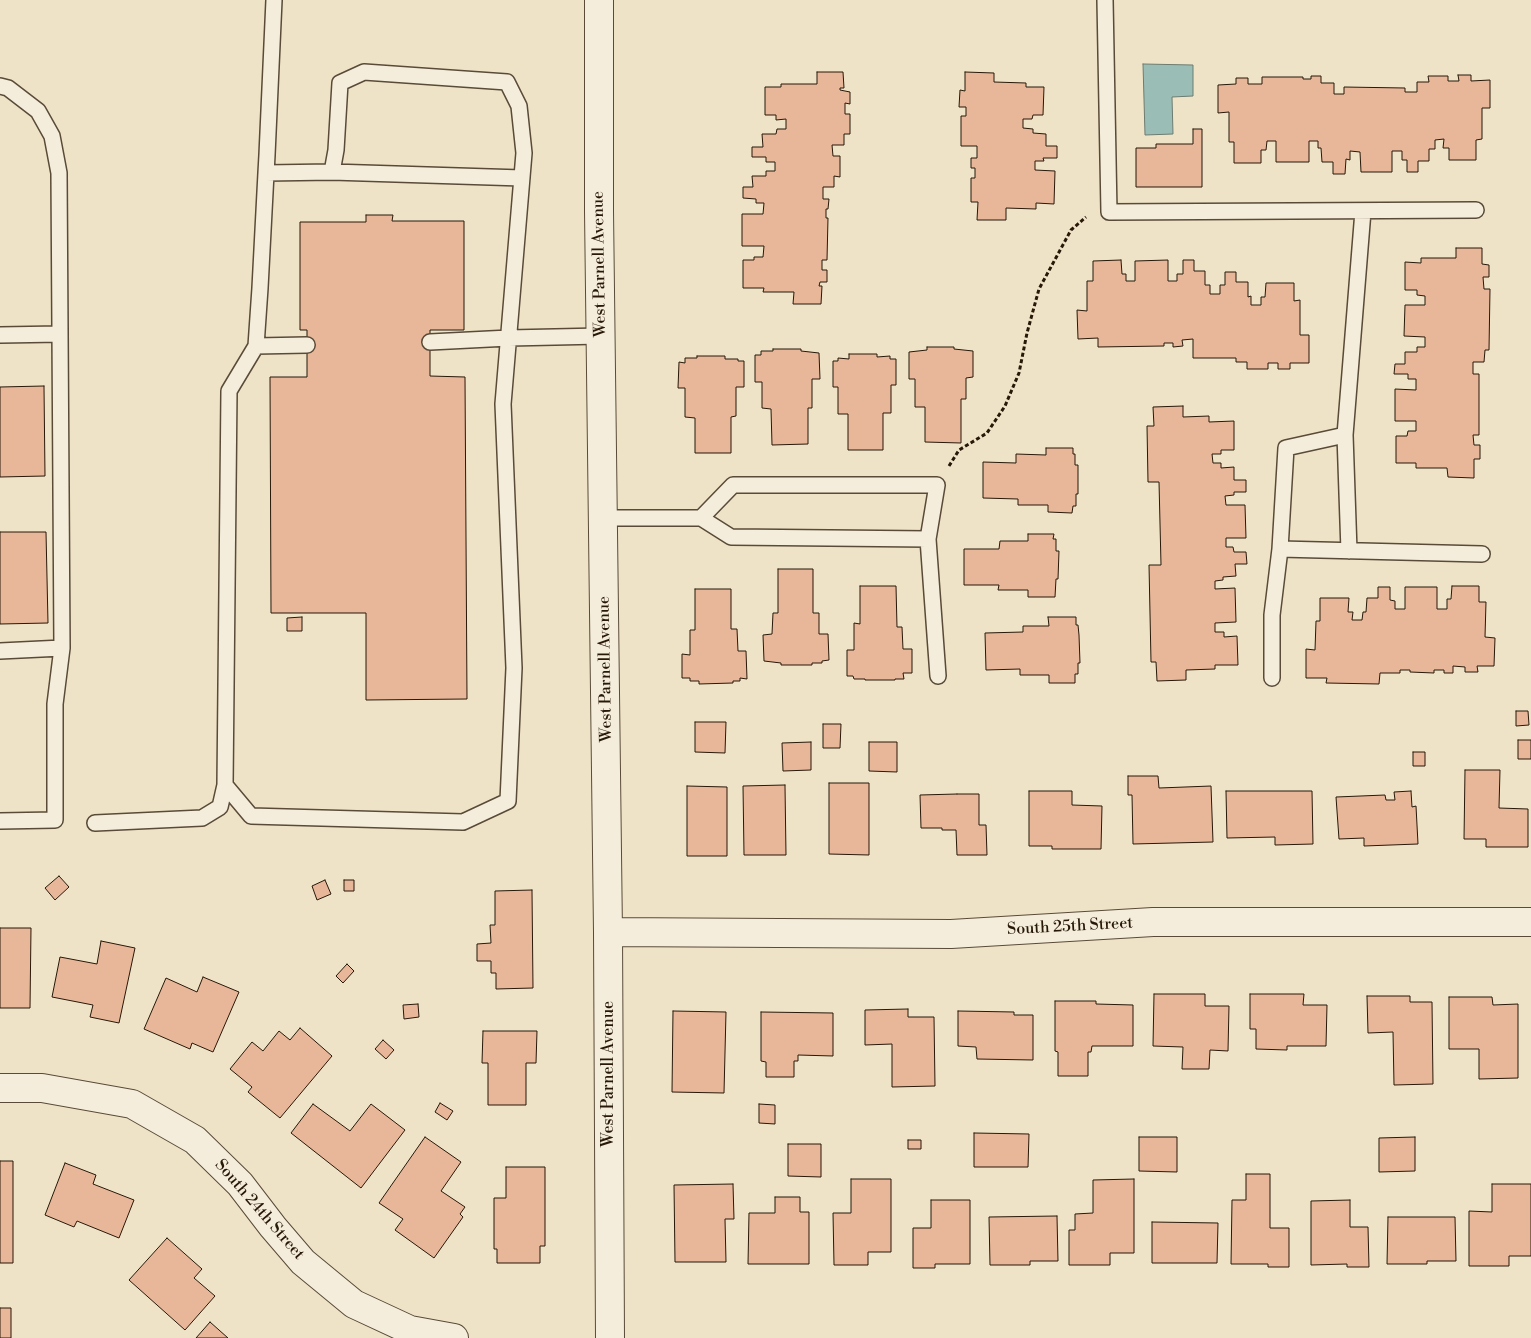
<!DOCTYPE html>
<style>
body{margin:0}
canvas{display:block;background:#efe3c7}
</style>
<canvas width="1531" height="1338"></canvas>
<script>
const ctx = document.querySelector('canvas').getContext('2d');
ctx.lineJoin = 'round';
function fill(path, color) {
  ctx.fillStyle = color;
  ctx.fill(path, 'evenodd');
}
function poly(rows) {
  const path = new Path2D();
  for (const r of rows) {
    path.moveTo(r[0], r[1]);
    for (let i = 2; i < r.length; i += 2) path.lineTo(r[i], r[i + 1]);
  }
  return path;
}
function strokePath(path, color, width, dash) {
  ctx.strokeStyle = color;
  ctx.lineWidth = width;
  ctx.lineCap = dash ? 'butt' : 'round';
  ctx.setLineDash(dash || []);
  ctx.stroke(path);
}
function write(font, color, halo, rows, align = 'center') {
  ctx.font = font + ' "Libre Bodoni",serif';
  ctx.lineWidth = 5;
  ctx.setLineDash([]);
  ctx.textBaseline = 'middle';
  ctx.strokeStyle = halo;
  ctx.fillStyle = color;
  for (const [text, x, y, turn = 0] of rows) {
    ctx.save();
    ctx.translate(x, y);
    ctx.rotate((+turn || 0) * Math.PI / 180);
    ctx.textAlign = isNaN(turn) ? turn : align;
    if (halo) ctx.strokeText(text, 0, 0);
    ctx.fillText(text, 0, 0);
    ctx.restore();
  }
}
const water = poly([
 [1143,64,1193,65,1193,96,1172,97,1173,134,1145,135,1143,64]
]);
const building = poly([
 [817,72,843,72,844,88,840,88,840,90,850,92,850,104,845,103,845,114,850,114,850,134,844,134,844,145,832,145,833,156,840,156,840,177,834,176,834,187,823,187,823,199,829,199,828,209,826,209,826,218,828,218,827,260,822,260,822,270,827,270,827,282,820,282,819,286,822,286,821,304,793,304,794,292,763,292,764,288,743,288,743,260,754,260,754,257,763,257,764,246,742,246,742,214,763,214,764,203,756,203,756,199,743,198,743,187,753,187,752,176,766,176,766,171,775,171,775,162,766,162,766,157,752,157,752,147,763,147,762,134,776,134,777,129,786,129,786,119,776,120,776,115,765,115,765,87,781,87,781,84,817,84,817,72],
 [965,72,994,73,994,82,1026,83,1026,87,1044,87,1043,115,1033,115,1032,119,1023,119,1023,128,1033,129,1033,133,1046,134,1046,146,1057,146,1057,158,1043,158,1044,161,1035,161,1035,170,1055,171,1054,204,1036,203,1036,209,1006,208,1006,220,977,220,978,202,971,202,971,178,975,178,975,168,971,168,971,158,977,158,977,146,961,146,961,116,966,116,966,107,959,107,960,90,965,91,965,72],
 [1458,75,1471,75,1471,81,1490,80,1490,108,1482,108,1482,139,1476,140,1476,160,1449,160,1449,148,1443,148,1444,139,1435,140,1435,149,1429,149,1429,161,1418,161,1418,172,1407,172,1407,160,1402,160,1402,151,1392,151,1392,172,1361,172,1360,152,1350,151,1350,160,1346,159,1345,174,1333,174,1333,162,1322,162,1321,148,1318,148,1318,141,1309,141,1309,162,1276,162,1276,141,1267,141,1266,150,1261,150,1261,163,1234,163,1234,142,1229,142,1229,112,1218,113,1218,85,1236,84,1236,78,1248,78,1248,84,1262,84,1262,77,1303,77,1303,79,1311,79,1311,76,1321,76,1321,83,1334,83,1334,94,1344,94,1344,87,1405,88,1405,92,1417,92,1417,82,1429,82,1428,76,1448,76,1448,81,1459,81,1458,75],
 [1193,129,1202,129,1202,187,1136,187,1136,148,1156,148,1156,144,1193,144,1193,129],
 [366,215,393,215,392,221,464,221,464,330,430,330,430,376,465,377,467,699,366,700,366,613,271,613,270,377,307,377,307,330,300,330,300,222,366,222,366,215],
 [1456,248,1482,248,1482,264,1489,265,1489,277,1483,277,1484,289,1490,289,1489,350,1485,350,1484,362,1473,362,1473,374,1479,374,1479,435,1473,435,1474,445,1480,445,1480,459,1474,459,1474,478,1448,477,1447,468,1416,468,1416,463,1396,463,1396,436,1407,436,1408,431,1416,431,1416,421,1395,421,1395,389,1416,390,1416,379,1408,379,1408,374,1394,374,1395,364,1405,364,1405,352,1417,352,1417,347,1425,347,1425,337,1404,336,1405,305,1425,305,1425,296,1417,295,1417,290,1405,290,1405,262,1421,263,1421,258,1456,258,1456,248],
 [1121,260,1122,274,1126,274,1126,281,1135,281,1135,261,1168,260,1168,281,1177,281,1177,274,1183,274,1183,260,1194,260,1194,271,1205,271,1205,285,1210,285,1210,294,1220,294,1220,285,1225,285,1225,272,1236,272,1236,282,1248,282,1248,297,1251,296,1251,305,1261,305,1261,297,1265,297,1266,283,1294,283,1294,301,1300,300,1300,335,1309,335,1309,363,1290,363,1290,369,1278,369,1278,363,1268,363,1268,369,1247,369,1247,362,1236,362,1236,358,1193,358,1193,339,1182,340,1183,346,1173,347,1173,343,1164,343,1164,346,1098,347,1098,338,1078,339,1077,310,1087,311,1087,281,1093,281,1093,261,1121,260],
 [927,347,954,347,954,349,973,351,973,377,966,378,966,399,961,399,961,443,925,442,925,407,915,407,915,379,909,379,909,352,927,350,927,347],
 [773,349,801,349,801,351,819,353,820,379,812,379,812,408,808,408,808,444,772,445,771,409,762,408,762,382,755,382,755,355,761,355,761,351,773,351,773,349],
 [849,354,877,354,877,357,890,356,890,359,896,359,896,385,891,385,891,413,883,413,883,450,848,450,848,414,838,414,838,387,833,387,833,361,838,361,838,358,849,359,849,354],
 [697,356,725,356,725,359,738,359,738,361,744,361,744,387,736,387,736,416,731,417,731,453,695,453,695,418,685,417,685,388,678,388,679,362,685,363,685,358,697,358,697,356],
 [44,386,45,476,0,477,0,387,44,386],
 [1183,406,1183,417,1209,416,1209,422,1234,421,1234,450,1221,450,1221,454,1212,454,1213,463,1221,463,1221,468,1234,467,1234,480,1246,480,1246,492,1234,492,1234,495,1225,496,1226,505,1245,505,1246,538,1226,538,1226,547,1233,547,1234,552,1246,552,1247,564,1235,564,1236,576,1223,577,1223,580,1215,581,1215,589,1235,588,1236,622,1215,623,1215,632,1224,632,1224,637,1237,636,1238,665,1215,665,1215,669,1186,670,1186,680,1157,681,1156,662,1151,662,1149,565,1161,565,1159,482,1148,482,1147,426,1154,426,1153,407,1183,406],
 [1046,448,1073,448,1073,454,1075,454,1075,465,1078,465,1078,494,1076,494,1076,506,1073,506,1072,513,1048,512,1048,505,1018,505,1018,499,983,498,983,462,1016,463,1016,454,1046,455,1046,448],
 [0,532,46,532,48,623,0,624,0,532],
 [1028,534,1054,534,1053,539,1056,539,1056,551,1059,551,1058,579,1056,579,1055,597,1028,597,1028,590,998,590,999,585,964,585,964,549,999,549,1000,541,1028,541,1028,534],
 [778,569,813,569,813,613,819,613,819,634,828,634,829,660,822,661,822,663,812,663,812,665,781,665,781,663,764,661,763,635,772,634,773,613,778,613,778,569],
 [860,586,896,586,897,627,902,627,903,649,912,649,912,673,903,673,904,679,895,679,895,680,865,680,865,679,854,679,853,676,847,676,847,650,854,650,854,623,860,624,860,586],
 [1452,586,1479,586,1479,602,1486,602,1485,637,1495,638,1494,666,1477,666,1478,672,1465,672,1465,667,1453,666,1453,673,1444,673,1444,670,1434,670,1434,673,1410,672,1410,670,1400,670,1400,673,1380,673,1379,684,1326,683,1327,678,1306,678,1306,649,1315,650,1316,621,1320,621,1320,598,1349,598,1348,612,1353,612,1352,620,1362,620,1363,612,1366,612,1367,598,1378,598,1378,587,1390,587,1390,600,1395,601,1395,609,1405,609,1405,587,1437,587,1437,609,1447,609,1447,599,1451,599,1452,586],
 [695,589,731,589,731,629,737,629,738,651,746,651,747,679,740,678,740,681,733,681,733,683,699,684,699,681,690,681,690,678,682,678,682,654,690,655,690,630,695,630,695,589],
 [302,617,302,631,287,631,287,618,302,617],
 [1048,617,1076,617,1076,625,1078,625,1079,635,1080,663,1078,663,1078,674,1075,674,1075,683,1049,683,1049,675,1020,675,1020,669,986,670,985,633,1023,632,1023,626,1049,626,1048,617],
 [1516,711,1528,711,1529,725,1516,726,1516,711],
 [695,722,726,722,725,753,695,752,695,722],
 [823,724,841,724,840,748,823,748,823,724],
 [1518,740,1531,740,1531,759,1518,759,1518,740],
 [811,742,811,770,783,771,782,743,811,742],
 [869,742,897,742,897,772,869,771,869,742],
 [1413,752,1425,752,1425,766,1413,766,1413,752],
 [1465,770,1500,770,1499,808,1528,809,1528,847,1486,847,1486,839,1464,839,1465,770],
 [1128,776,1158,776,1159,788,1211,786,1213,842,1133,844,1132,795,1128,795,1128,776],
 [829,783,869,783,869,855,829,854,829,783],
 [785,785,786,855,744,855,743,786,785,785],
 [687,786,727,787,727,856,687,856,687,786],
 [1029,791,1072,791,1072,805,1102,806,1101,849,1052,849,1052,846,1029,846,1029,791],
 [1226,791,1312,791,1313,844,1275,845,1275,837,1227,838,1226,791],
 [1411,791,1412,807,1416,806,1418,844,1364,846,1364,838,1339,839,1336,797,1385,795,1386,800,1395,800,1394,792,1411,791],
 [957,794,979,794,979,825,986,825,987,855,957,855,956,830,942,830,942,828,921,828,920,795,957,794],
 [59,876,69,887,55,900,45,888,59,876],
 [325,880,331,894,317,900,312,886,325,880],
 [344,880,354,880,354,891,344,891,344,880],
 [532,890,533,988,496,989,496,973,491,973,491,961,477,961,477,944,491,943,490,925,495,925,495,891,532,890],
 [0,928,31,928,30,1008,0,1008,0,928],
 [101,941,135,948,119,1023,90,1017,93,1005,52,997,60,957,97,964,101,941],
 [347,964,354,971,343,983,336,976,347,964],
 [203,977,239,992,213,1052,192,1043,190,1049,144,1029,166,978,197,992,203,977],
 [1154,994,1205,994,1205,1006,1229,1006,1228,1051,1210,1050,1209,1069,1182,1069,1183,1047,1153,1046,1154,994],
 [1250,994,1304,994,1303,1005,1327,1005,1326,1046,1287,1046,1287,1050,1256,1049,1256,1029,1250,1029,1250,994],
 [1367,996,1410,996,1410,1002,1432,1002,1433,1084,1394,1085,1393,1032,1368,1033,1367,996],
 [1449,997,1492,997,1493,1005,1518,1004,1518,1078,1479,1079,1479,1049,1449,1049,1449,997],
 [1055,1001,1096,1001,1096,1004,1133,1005,1133,1046,1092,1046,1091,1052,1088,1052,1088,1076,1058,1076,1058,1052,1055,1051,1055,1001],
 [418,1004,419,1017,404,1019,403,1005,418,1004],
 [908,1009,908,1017,934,1017,935,1086,892,1087,892,1044,865,1045,865,1010,908,1009],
 [673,1011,726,1012,724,1093,672,1092,673,1011],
 [958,1011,1014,1012,1014,1015,1033,1015,1033,1060,977,1059,976,1047,958,1046,958,1011],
 [761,1012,833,1013,833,1056,798,1055,798,1061,794,1061,794,1077,766,1077,766,1062,761,1061,761,1012],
 [300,1028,332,1056,280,1118,248,1092,252,1087,230,1069,252,1042,263,1051,279,1031,290,1040,300,1028],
 [483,1031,537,1031,536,1063,526,1063,526,1105,488,1105,488,1063,482,1063,483,1031],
 [383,1040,394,1050,386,1059,375,1049,383,1040],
 [440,1103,453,1111,447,1120,435,1112,440,1103],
 [313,1104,350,1131,371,1104,405,1130,361,1188,291,1133,313,1104],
 [759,1104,775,1105,775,1124,759,1123,759,1104],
 [974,1133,1029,1134,1028,1167,974,1167,974,1133],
 [425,1137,461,1162,441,1191,465,1207,460,1214,463,1217,434,1258,395,1230,403,1219,379,1203,425,1137],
 [1139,1137,1177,1137,1177,1172,1139,1171,1139,1137],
 [1415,1137,1415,1171,1379,1172,1379,1138,1415,1137],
 [908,1140,921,1140,921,1149,908,1149,908,1140],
 [788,1144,821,1144,821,1177,788,1176,788,1144],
 [0,1161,13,1161,13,1263,0,1263,0,1161],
 [65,1163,96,1175,93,1184,134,1200,119,1238,77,1221,74,1227,45,1215,65,1163],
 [506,1167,545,1167,545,1246,540,1246,540,1263,497,1263,497,1249,494,1249,494,1198,506,1198,506,1167],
 [1246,1174,1270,1174,1270,1228,1289,1228,1289,1267,1268,1267,1268,1264,1231,1264,1232,1200,1246,1200,1246,1174],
 [851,1179,891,1179,891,1252,868,1252,868,1265,834,1265,833,1213,851,1213,851,1179],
 [1134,1179,1134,1253,1110,1253,1110,1265,1069,1265,1069,1230,1075,1230,1075,1214,1093,1213,1093,1180,1134,1179],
 [733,1184,734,1219,725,1219,726,1262,675,1262,674,1185,733,1184],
 [1492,1184,1531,1184,1531,1256,1509,1256,1509,1266,1469,1266,1469,1211,1492,1212,1492,1184],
 [775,1197,800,1197,800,1212,809,1212,809,1264,748,1264,749,1213,775,1213,775,1197],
 [931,1200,970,1200,970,1264,935,1264,935,1268,913,1268,913,1228,931,1228,931,1200],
 [1350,1200,1350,1227,1368,1227,1369,1267,1347,1267,1347,1264,1311,1265,1311,1201,1350,1200],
 [1057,1216,1058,1261,1030,1261,1030,1265,990,1265,989,1217,1057,1216],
 [1388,1217,1455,1217,1456,1261,1427,1261,1427,1264,1387,1264,1388,1217],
 [1152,1222,1218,1223,1217,1263,1152,1263,1152,1222],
 [167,1238,202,1269,194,1278,215,1296,185,1330,129,1280,167,1238],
 [0,1308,11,1308,11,1338,0,1338,0,1308],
 [210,1322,228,1338,196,1338,210,1322]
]);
const path = poly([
 [949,466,959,450,987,433,1005,406,1019,373,1027,333,1039,289,1071,230,1086,217]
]);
const service = poly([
 [1105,0,1109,212,1476,210],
 [0,86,8,88,38,111,52,136,59,173,62,648,55,704,55,820,0,821],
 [332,172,522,178],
 [266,173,332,172,336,150,340,83,364,72,507,82,519,106,524,153,503,404,514,668,508,801,463,822,251,816,225,785,229,391,256,346,260,288,266,173,267,155,274,0],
 [0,335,60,334],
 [430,342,509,338,601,336],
 [256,346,307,345],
 [604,518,701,518,731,537,928,539,938,676],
 [701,518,733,485,937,485,928,539],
 [1280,549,1482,554],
 [1349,551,1345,435,1363,211],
 [0,651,62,648],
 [1272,678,1272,615,1280,549,1286,448,1345,435],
 [95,823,202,818,220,807,225,785]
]);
const minor = poly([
 [599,0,599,211,608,932,610,1338],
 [608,932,951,934,1153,922,1531,922],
 [0,1088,42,1088,132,1104,195,1140,240,1184,273,1227,303,1262,354,1304,410,1330,454,1338]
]);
const streetNames = [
 ["West Parnell Avenue",600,264,-91],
 ["West Parnell Avenue",606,669,-91],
 ["South 25th Street",1070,927,-3],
 ["West Parnell Avenue",609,1074,-90],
 ["South 24th Street",259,1210,49]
];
fill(water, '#9abeb6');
strokePath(water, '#6c7c70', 1);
fill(building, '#e8b699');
strokePath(building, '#271808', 1);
strokePath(service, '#594b38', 18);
strokePath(minor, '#594b38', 30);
strokePath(path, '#271808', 3, [4, 2.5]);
strokePath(service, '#f5eddb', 15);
strokePath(minor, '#f5eddb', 28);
write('16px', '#271808', '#f5eddb', streetNames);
</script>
